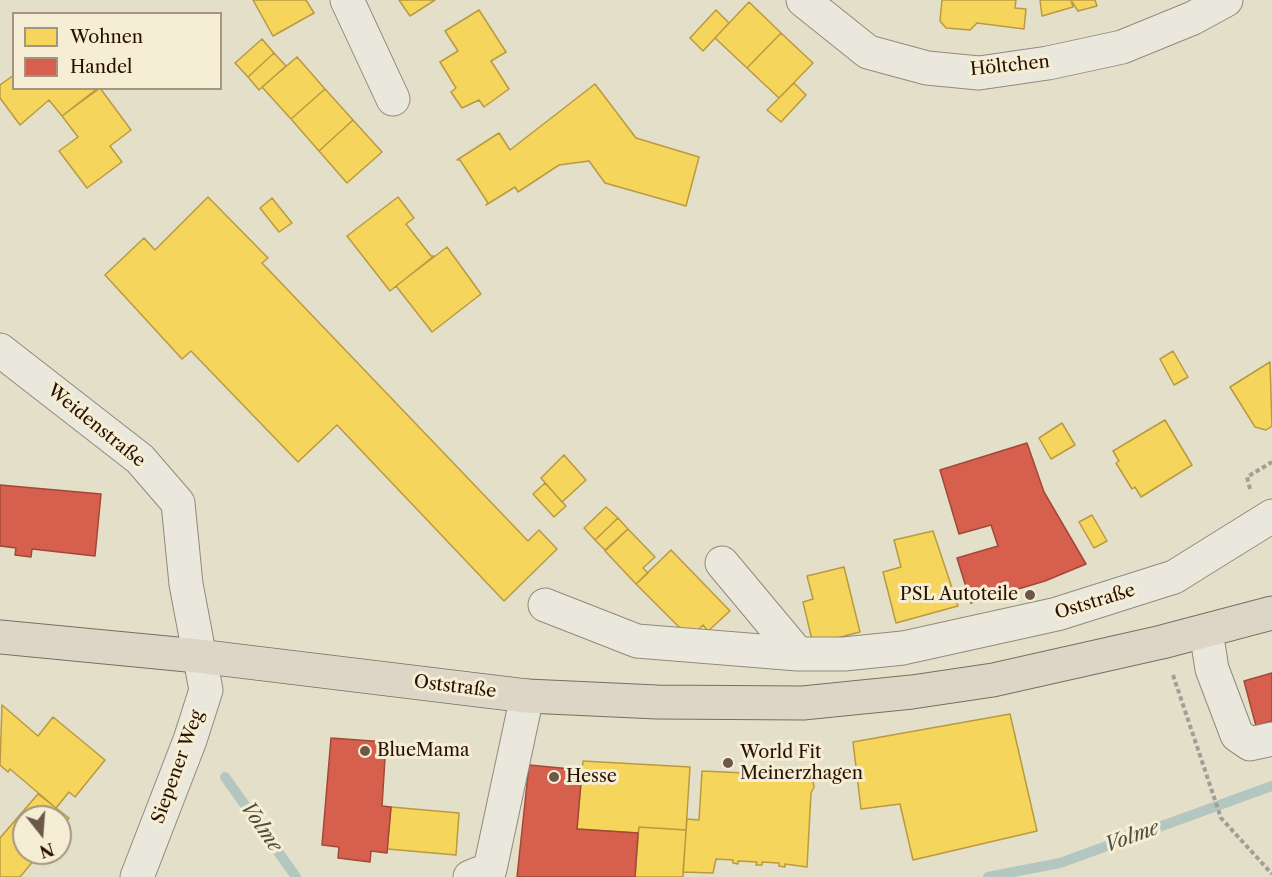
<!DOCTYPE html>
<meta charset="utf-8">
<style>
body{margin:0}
#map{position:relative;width:1272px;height:877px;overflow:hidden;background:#e4dfc9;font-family:"Libre Caslon Text",serif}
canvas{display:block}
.legend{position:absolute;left:12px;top:12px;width:210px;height:78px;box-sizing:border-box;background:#f5eed5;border:2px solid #a49580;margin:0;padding:8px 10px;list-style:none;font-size:18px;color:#2a1000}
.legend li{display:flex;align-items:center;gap:12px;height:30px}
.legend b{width:30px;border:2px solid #a49580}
.north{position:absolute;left:12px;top:805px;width:60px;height:60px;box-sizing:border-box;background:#f5eed5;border:2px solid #a49580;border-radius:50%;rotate:163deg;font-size:16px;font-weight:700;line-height:24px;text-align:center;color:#2a1000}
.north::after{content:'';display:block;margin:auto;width:21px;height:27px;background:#6b5846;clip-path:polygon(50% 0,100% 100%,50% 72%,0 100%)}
</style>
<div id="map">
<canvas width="1272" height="877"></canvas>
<ul class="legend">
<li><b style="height:16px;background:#f6d55c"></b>Wohnen</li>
<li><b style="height:16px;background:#d6604d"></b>Handel</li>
</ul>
<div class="north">N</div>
</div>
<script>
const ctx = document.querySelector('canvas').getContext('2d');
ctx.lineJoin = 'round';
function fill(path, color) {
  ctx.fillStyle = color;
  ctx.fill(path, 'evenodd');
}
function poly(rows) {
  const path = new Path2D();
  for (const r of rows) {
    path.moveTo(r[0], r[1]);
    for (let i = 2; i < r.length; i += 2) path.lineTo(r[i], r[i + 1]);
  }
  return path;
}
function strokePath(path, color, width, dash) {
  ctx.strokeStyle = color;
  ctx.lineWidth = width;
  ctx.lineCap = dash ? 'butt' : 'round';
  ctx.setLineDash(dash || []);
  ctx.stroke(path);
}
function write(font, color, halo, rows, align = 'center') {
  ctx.font = font + ' "Libre Caslon Text",serif';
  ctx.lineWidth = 6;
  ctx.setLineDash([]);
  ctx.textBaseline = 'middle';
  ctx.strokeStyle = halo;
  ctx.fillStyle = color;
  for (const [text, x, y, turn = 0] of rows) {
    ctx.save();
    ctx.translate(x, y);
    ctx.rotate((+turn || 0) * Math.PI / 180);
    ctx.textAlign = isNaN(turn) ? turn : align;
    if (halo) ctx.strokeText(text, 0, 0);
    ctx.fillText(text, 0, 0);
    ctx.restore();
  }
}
const homes = poly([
 [253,0,306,0,314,13,273,36,253,0],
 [399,0,435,0,410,16,399,0],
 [942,0,1016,0,1015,8,1026,9,1024,29,977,23,970,30,946,28,940,21,942,0],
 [1040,0,1071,0,1073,7,1042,16,1040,0],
 [1071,0,1095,0,1097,6,1078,11,1071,0],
 [749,2,781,33,747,68,715,38,749,2],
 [479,10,506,52,491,61,509,89,484,107,479,100,462,108,451,92,456,88,440,62,458,51,445,31,479,10],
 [716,10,729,23,703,51,690,38,716,10],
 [781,33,813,63,779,98,747,68,781,33],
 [262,39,274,53,248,77,235,63,262,39],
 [274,53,286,66,259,90,248,77,274,53],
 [297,57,325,89,291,119,262,87,297,57],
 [14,75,14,88,98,88,62,116,49,100,20,125,0,98,0,85,14,75],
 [794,83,806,95,781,122,767,110,794,83],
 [595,84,636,138,699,157,686,206,605,183,589,161,559,165,518,192,515,187,486,205,488,203,460,160,457,160,499,133,510,150,595,84],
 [100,88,131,130,110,146,122,162,87,188,59,151,78,137,62,116,100,88],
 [325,89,353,120,319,151,291,119,325,89],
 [353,120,382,152,347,183,319,151,353,120],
 [208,197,268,258,262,263,528,541,539,530,557,549,504,601,337,425,298,462,191,351,182,359,105,275,144,238,155,250,208,197],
 [398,197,414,218,406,224,431,256,434,256,390,291,347,236,398,197],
 [272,198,292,223,279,232,260,208,272,198],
 [447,247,481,294,432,332,396,286,447,247],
 [1173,351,1188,377,1174,385,1160,359,1173,351],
 [1270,362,1272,426,1266,430,1255,427,1230,387,1270,362],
 [1165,420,1192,465,1141,497,1135,487,1132,489,1116,463,1119,461,1113,451,1165,420],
 [1062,423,1075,445,1051,459,1039,438,1062,423],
 [564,455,586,480,562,502,541,478,564,455],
 [545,483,566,506,554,517,533,494,545,483],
 [606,507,618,518,595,540,584,528,606,507],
 [1092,515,1107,541,1094,548,1079,522,1092,515],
 [618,518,628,529,605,550,595,540,618,518],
 [628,529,655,557,643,568,648,573,636,584,605,551,628,529],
 [933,531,958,606,896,623,883,572,901,567,894,540,933,531],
 [671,550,730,611,708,631,703,625,694,634,686,634,636,584,671,550],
 [844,567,860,632,813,644,803,602,813,599,807,576,844,567],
 [2,705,38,736,53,717,105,760,75,797,69,792,56,808,10,769,8,772,0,765,2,705],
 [1010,714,1037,831,913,860,900,804,861,809,853,742,1010,714],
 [583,761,690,767,686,830,639,827,638,833,577,829,583,761],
 [702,771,810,776,812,774,814,787,811,793,807,867,785,864,785,867,779,866,779,863,762,862,762,865,756,865,757,862,738,861,738,864,733,863,733,860,716,859,713,873,683,872,687,819,699,820,702,771],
 [38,794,69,818,60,829,60,817,24,817,24,853,40,853,20,877,0,877,0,838,38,794],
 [391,807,459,813,456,855,387,849,391,807],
 [639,827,686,830,683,877,635,877,639,827]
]);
const shops = poly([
 [1027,443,1044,492,1086,564,1045,581,971,603,957,558,998,546,991,525,959,534,940,470,1027,443],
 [0,485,101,494,95,556,32,549,31,557,15,555,16,548,0,546,0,485],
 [1272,673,1272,721,1256,726,1244,681,1272,673],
 [331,738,386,742,382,806,391,807,387,853,371,851,370,862,338,858,339,847,322,845,331,738],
 [529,765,582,770,577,829,638,833,635,877,517,877,529,765]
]);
const stream = poly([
 [225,777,296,877],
 [988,877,1060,863,1272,786]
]);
const path = poly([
 [1250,489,1247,477,1272,462],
 [1173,675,1221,818,1272,874]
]);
const minor = poly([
 [347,0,393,99],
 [803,0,868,52,927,68,979,73,1048,63,1122,47,1193,18,1226,0],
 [0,350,140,459,178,503,186,584,206,690,190,740,137,877],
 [722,563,798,654],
 [545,605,637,641,798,654,844,654,903,648,1057,614,1174,577,1272,516],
 [1206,631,1212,669,1237,735,1250,744,1272,739],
 [470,877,490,869,527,696]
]);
const major = poly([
 [0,637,198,656,527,696,657,702,803,703,912,692,993,680,1162,642,1272,613]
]);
const markers = [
 [1030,595,6,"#6b5846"],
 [365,751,6,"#6b5846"],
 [728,763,6,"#6b5846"],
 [554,777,6,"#6b5846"]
];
const streetNames = [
 ["Höltchen",1010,66,-6],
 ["Weidenstraße",96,426,39],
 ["Oststraße",1095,602,-17],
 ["Oststraße",455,687,7],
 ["Siepener Weg",178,767,-70]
];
const poiNames = [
 ["PSL Autoteile",1018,595,"right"],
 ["BlueMama",377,751],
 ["World Fit",740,753],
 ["Meinerzhagen",740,774],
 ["Hesse",566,777]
];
const waterNames = [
 ["Volme",261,827,55],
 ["Volme",1132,837,-20]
];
fill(homes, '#f6d55c');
strokePath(homes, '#b99a40', 1.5);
fill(shops, '#d6604d');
strokePath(shops, '#a24836', 1.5);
strokePath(stream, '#b4c6c0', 10);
strokePath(minor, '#918a7d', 35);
strokePath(major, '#766f62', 35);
strokePath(path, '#a39e95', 4, [4.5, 3]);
strokePath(minor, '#eae7dc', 33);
strokePath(major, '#ddd6c7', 33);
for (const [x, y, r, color] of markers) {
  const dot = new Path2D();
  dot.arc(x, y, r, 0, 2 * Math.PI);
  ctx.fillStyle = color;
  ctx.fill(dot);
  strokePath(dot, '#f5eed5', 2);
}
write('18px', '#2a1000', '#f5eed5', streetNames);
write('18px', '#2a1000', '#f5eed5', poiNames, 'left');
write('italic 20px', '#534c42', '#f5eed5', waterNames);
</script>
